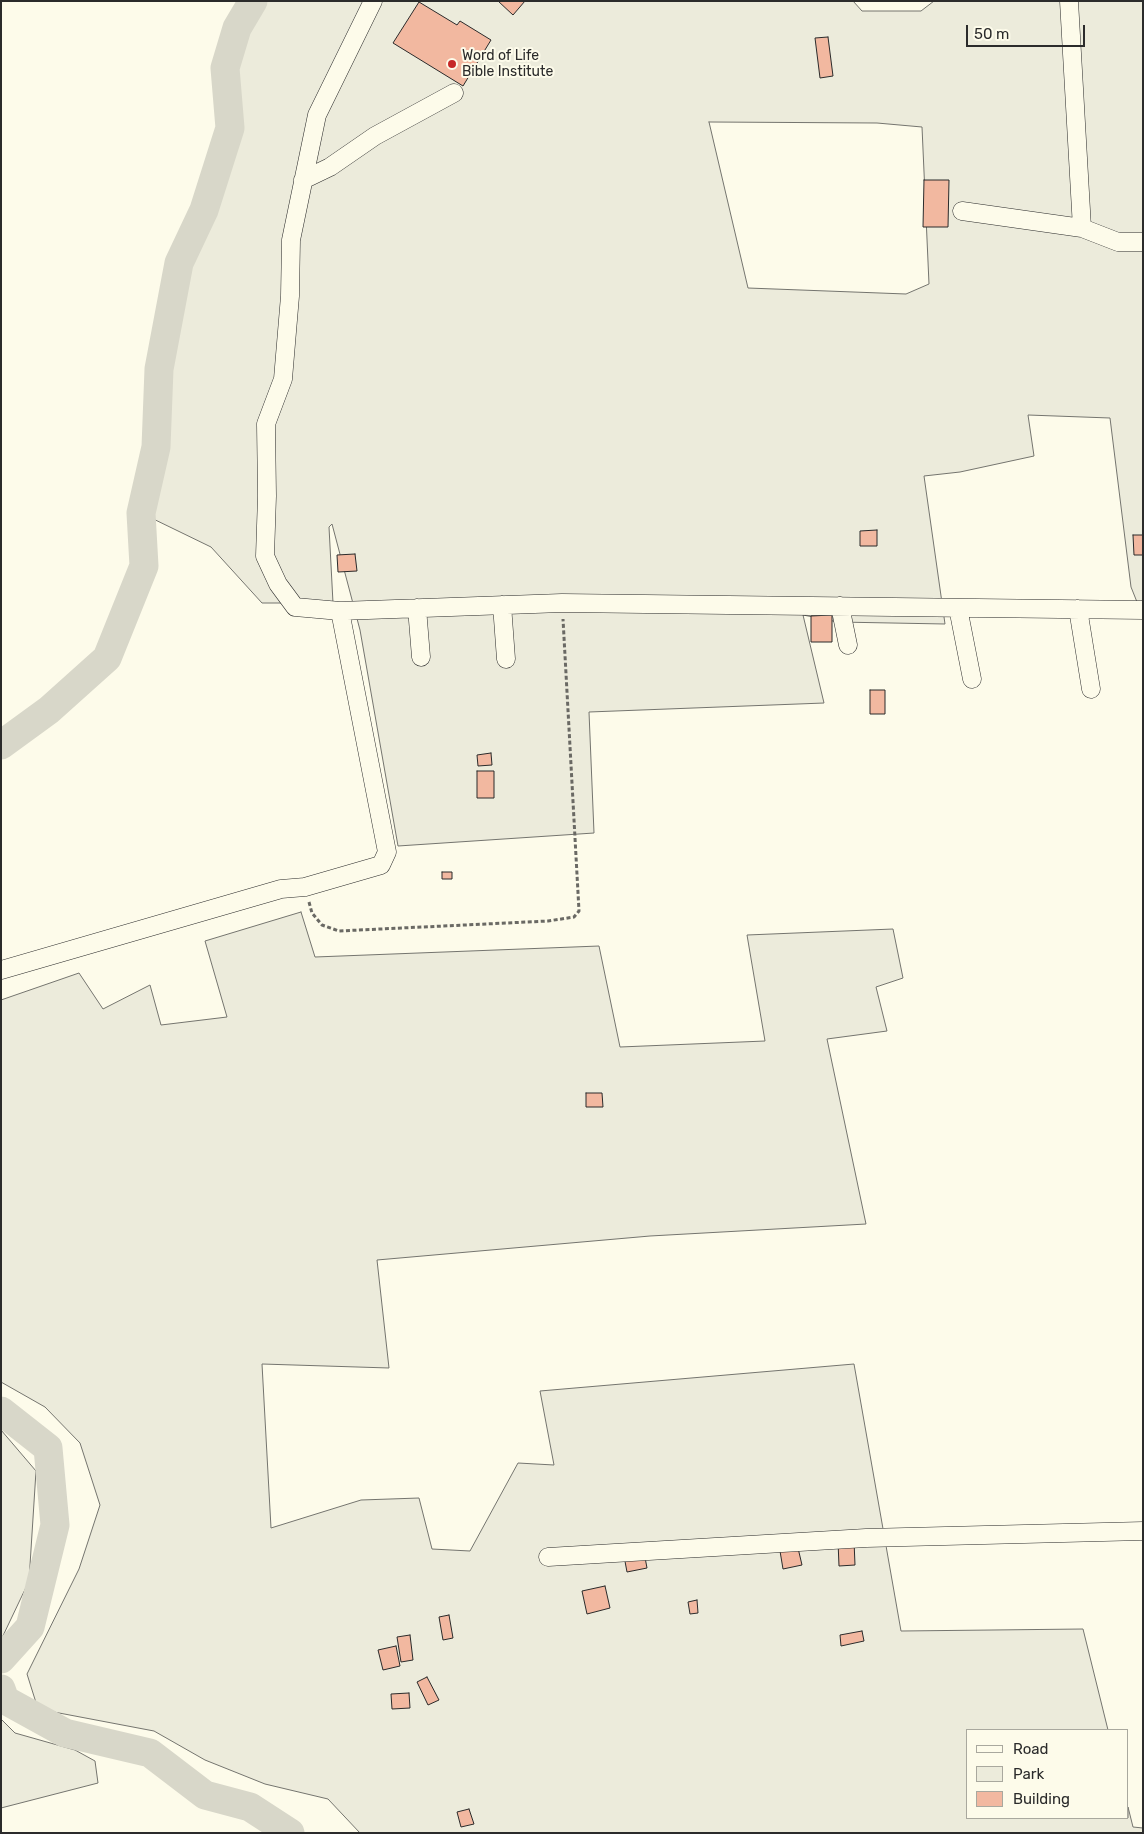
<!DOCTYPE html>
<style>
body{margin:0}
#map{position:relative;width:1144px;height:1834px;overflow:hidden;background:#fdfbea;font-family:Rubik,sans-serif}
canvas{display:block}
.frame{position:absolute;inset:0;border:2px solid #2b2b2b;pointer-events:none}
.legend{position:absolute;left:966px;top:1729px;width:162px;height:90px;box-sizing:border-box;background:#fdfbea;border:1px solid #a9a89e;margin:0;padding:6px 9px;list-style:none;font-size:15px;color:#2b2b2b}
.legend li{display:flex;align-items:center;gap:10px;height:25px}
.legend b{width:25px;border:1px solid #a9a89e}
.scale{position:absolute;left:966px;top:25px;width:119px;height:22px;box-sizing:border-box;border:2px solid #2b2b2b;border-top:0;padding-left:6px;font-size:15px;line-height:18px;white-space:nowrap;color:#2b2b2b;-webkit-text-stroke:4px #fdfbea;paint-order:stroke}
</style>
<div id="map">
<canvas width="1144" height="1834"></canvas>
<div class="frame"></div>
<ul class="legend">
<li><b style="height:6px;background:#fdfbea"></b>Road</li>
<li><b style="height:14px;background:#ecebdb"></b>Park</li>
<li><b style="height:14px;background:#f2b8a0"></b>Building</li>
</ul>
<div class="scale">50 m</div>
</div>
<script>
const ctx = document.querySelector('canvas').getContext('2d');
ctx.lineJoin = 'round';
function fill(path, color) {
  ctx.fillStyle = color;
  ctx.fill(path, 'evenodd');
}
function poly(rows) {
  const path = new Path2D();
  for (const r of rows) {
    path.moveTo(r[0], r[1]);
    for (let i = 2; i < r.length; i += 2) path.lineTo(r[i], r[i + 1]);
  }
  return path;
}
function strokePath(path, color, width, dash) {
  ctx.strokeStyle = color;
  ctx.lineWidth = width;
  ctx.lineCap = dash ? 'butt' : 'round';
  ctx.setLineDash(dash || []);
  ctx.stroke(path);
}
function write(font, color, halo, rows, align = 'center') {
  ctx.font = font + ' Rubik,sans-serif';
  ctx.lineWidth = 4;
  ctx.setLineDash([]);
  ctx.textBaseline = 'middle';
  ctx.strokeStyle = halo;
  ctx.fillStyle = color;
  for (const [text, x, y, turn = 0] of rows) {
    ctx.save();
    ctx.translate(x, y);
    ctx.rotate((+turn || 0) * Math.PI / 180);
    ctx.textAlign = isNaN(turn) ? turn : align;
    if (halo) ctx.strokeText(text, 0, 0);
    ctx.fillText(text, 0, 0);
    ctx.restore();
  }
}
const green = poly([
 [253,1,853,1,862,11,921,11,934,1,1143,1,1143,617,1131,587,1110,418,1028,415,1034,456,960,472,924,476,945,624,838,622,803,615,824,703,589,712,594,833,398,846,360,630,332,524,329,527,333,603,262,603,211,547,141,513,156,447,159,369,179,263,230,128,225,68,237,28,253,1],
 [709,122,877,123,922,127,929,284,906,294,748,288,709,122],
 [301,912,315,957,599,946,620,1047,765,1041,747,935,893,929,903,978,876,987,887,1031,827,1039,866,1224,650,1236,377,1260,389,1368,262,1364,271,1528,361,1500,419,1498,432,1549,470,1551,518,1463,554,1465,540,1391,854,1364,901,1631,1083,1629,1108,1730,968,1730,968,1818,1128,1818,1128,1807,1133,1827,1143,1828,1143,1833,360,1833,328,1799,265,1784,205,1760,154,1731,38,1709,27,1674,79,1569,100,1505,80,1443,45,1407,1,1382,1,1000,79,973,103,1009,150,985,161,1025,227,1017,205,941,301,912],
 [1,1430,36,1471,29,1581,1,1640,1,1430],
 [1,1719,15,1733,75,1750,95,1761,98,1783,1,1808,1,1719]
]);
const river = poly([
 [1,745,49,710,107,658,144,566,141,513,156,447,159,369,179,263,204,210,230,128,225,68,237,28,253,1],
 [1,1411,48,1448,55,1525,30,1627,1,1659],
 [1,1689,5,1700,65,1733,150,1753,205,1795,250,1807,290,1833]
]);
const building = poly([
 [498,1,525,1,513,15,498,1],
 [419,2,457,25,460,21,491,40,463,86,393,43,419,2],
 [828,37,833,76,820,78,815,38,828,37],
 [924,180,949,180,948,227,923,227,924,180],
 [877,530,877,546,860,546,860,531,877,530],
 [1133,535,1143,535,1143,555,1134,555,1133,535],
 [355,554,357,571,338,572,337,555,355,554],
 [832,615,832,642,811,642,811,616,832,615],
 [870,690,885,690,885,714,870,714,870,690],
 [491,753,492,765,478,766,477,755,491,753],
 [477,771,494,771,494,798,477,798,477,771],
 [442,872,452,872,452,879,442,879,442,872],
 [586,1093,602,1093,603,1107,586,1107,586,1093],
 [838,1541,854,1541,855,1565,839,1566,838,1541],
 [798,1548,802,1565,783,1569,780,1551,798,1548],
 [644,1552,647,1568,627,1572,624,1556,644,1552],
 [605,1586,610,1608,587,1614,582,1591,605,1586],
 [697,1600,698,1613,690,1614,688,1602,697,1600],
 [449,1615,453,1638,443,1640,439,1617,449,1615],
 [862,1631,864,1641,841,1646,840,1635,862,1631],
 [410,1635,413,1660,401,1662,397,1637,410,1635],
 [396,1646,400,1666,383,1670,378,1650,396,1646],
 [427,1677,439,1700,428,1705,417,1682,427,1677],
 [409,1693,410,1708,392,1709,391,1694,409,1693],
 [469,1809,474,1824,461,1827,457,1812,469,1809]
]);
const path = poly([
 [309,902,312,913,322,925,339,931,548,921,574,917,579,911,563,619]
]);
const minor = poly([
 [373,1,317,115,291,240,290,296,283,379,266,424,267,496,265,556,278,584,295,607,340,611,562,603,1143,610],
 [1069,1,1082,228],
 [303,180,330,167,375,136,454,93],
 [962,211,1082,228,1118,242,1143,242],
 [502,605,506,659],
 [840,606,848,645],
 [417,608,421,657],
 [958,608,972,679],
 [1078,609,1091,689],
 [1,970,281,889,305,887,381,865,387,852,340,611],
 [548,1557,866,1538,1143,1531]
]);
const markers = [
 [452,64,5,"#c62828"]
];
const poiNames = [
 ["Word of Life",462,56],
 ["Bible Institute",462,72]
];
fill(green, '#ecebdb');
strokePath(green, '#74746e', 1);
strokePath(river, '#d8d7c9', 29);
fill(building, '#f2b8a0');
strokePath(building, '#2b2b2b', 1);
strokePath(minor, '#2b2b2b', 19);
strokePath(path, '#6a6964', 3, [4, 2.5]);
strokePath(minor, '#fdfbea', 18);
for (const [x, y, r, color] of markers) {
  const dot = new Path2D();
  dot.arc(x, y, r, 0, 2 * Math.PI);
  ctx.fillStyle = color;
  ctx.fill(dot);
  strokePath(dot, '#fdfbea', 2);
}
write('14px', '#2b2b2b', '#fdfbea', poiNames, 'left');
</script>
